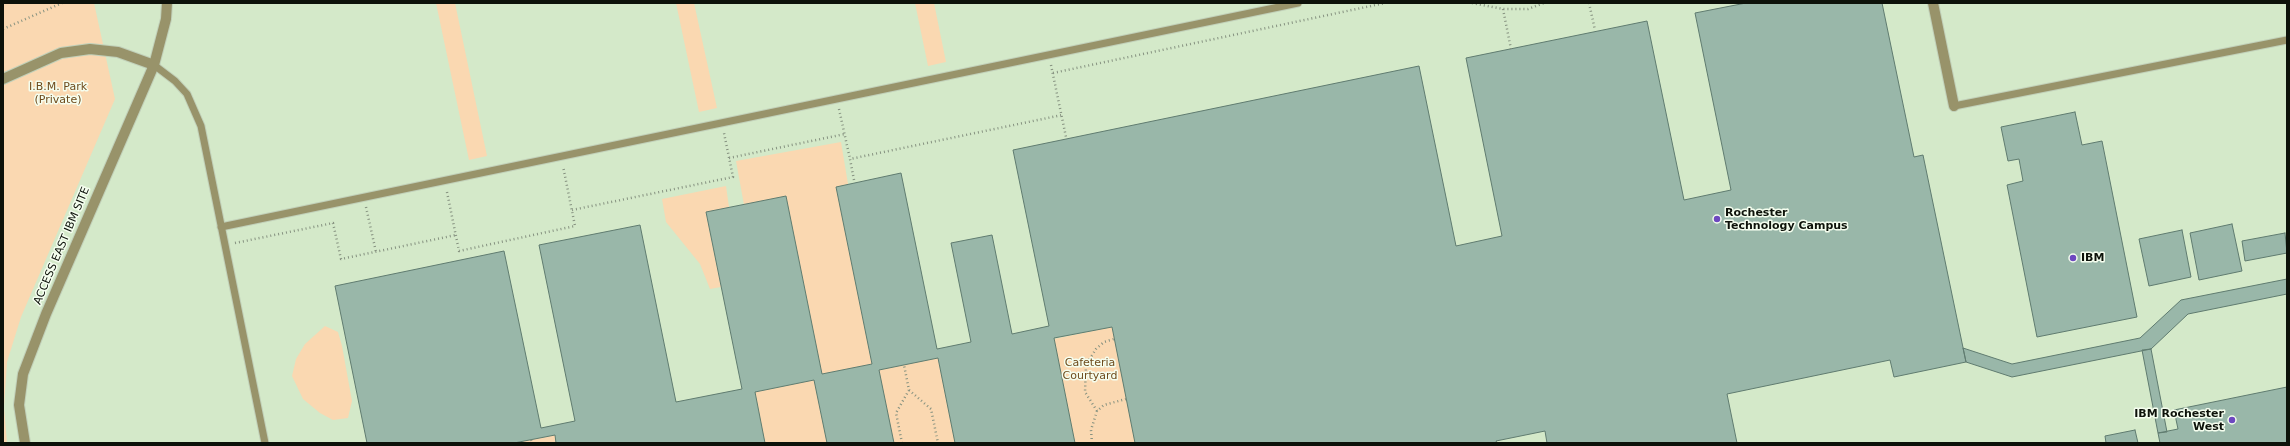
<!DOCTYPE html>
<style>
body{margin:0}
#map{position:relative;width:2290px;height:446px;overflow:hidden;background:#e3f4da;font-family:"DejaVu Sans",sans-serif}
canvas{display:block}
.frame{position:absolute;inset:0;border:4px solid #0d120a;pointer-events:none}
</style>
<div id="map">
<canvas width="2290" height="446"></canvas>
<div class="frame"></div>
</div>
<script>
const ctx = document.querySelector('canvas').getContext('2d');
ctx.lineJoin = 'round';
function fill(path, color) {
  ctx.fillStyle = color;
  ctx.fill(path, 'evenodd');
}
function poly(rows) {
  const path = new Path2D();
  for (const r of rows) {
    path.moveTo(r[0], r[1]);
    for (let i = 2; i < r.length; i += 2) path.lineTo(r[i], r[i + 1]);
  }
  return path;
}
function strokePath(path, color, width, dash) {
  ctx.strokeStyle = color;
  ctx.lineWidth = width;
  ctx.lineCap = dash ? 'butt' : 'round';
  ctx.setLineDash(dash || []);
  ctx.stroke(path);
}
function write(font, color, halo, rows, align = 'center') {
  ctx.font = font + ' "DejaVu Sans",sans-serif';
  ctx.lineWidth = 3;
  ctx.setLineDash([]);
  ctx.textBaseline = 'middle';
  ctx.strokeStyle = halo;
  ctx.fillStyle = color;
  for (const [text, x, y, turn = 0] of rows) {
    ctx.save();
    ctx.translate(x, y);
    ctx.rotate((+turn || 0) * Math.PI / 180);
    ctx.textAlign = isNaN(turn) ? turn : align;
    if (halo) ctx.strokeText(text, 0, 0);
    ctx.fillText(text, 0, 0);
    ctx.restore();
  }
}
const built = poly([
 [3,3,2287,3,2287,443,3,443]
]);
const green = poly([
 [3,3,94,3,115,99,21,317,7,362,4,407,7,443,3,443],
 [436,3,455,3,487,156,469,160],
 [676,3,694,3,717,108,699,112],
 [915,3,934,3,946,62,928,66],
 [841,142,848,184,836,187,872,364,822,374,786,196,744,205,736,161],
 [726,186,729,207,706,213,721,287,710,289,700,264,666,222,662,199],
 [325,326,338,332,342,346,352,401,348,418,333,420,320,413,303,399,292,376,296,359,305,344],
 [1112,327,1135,443,1075,443,1054,339],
 [938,358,955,443,894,443,879,370],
 [814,380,827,443,765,443,755,392],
 [555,435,556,443,514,443]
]);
const building = poly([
 [1746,3,1882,3,1914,157,1923,155,1966,362,1894,377,1890,360,1727,394,1737,443,1547,443,1545,431,1496,441,1497,443,1135,443,1112,327,1054,338,1075,443,955,443,938,358,879,370,894,443,827,443,814,380,755,392,765,443,556,443,555,435,514,443,367,443,335,286,504,251,541,428,575,421,539,245,640,225,676,402,742,389,706,212,786,196,822,374,872,364,836,187,901,173,937,349,971,342,951,243,992,235,1012,334,1049,326,1013,150,1419,66,1456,246,1502,236,1466,58,1647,21,1684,200,1731,190,1695,13,1746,3],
 [2075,112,2082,145,2102,141,2137,317,2037,337,2007,185,2023,181,2019,159,2008,161,2001,127,2075,112],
 [2232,224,2242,271,2199,280,2190,233,2232,224],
 [2182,230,2191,277,2149,286,2139,239,2182,230],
 [2285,233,2287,253,2245,261,2242,241,2285,233],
 [2287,279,2287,294,2188,314,2151,349,2012,377,1966,362,1963,348,2012,364,2140,338,2181,300,2287,279],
 [2151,349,2167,432,2158,433,2142,350,2151,349],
 [2287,387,2287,443,2160,443,2158,433,2178,429,2174,410,2287,387],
 [2135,430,2138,443,2106,443,2105,436,2135,430]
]);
const path = poly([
 [1472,3,1503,9,1528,9,1544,3],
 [1589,3,1595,30],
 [1503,9,1511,49],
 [3,29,62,3],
 [1051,65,1066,137],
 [1053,73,1385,3],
 [839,109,850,159],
 [729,158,845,134],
 [854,180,850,159,1062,115],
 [447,192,459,251,575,226,563,166],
 [366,207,376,252],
 [572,210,733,177,724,133],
 [235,243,333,223,341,259,456,235],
 [909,390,931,409,938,443],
 [1097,411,1085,392,1086,365,1096,349,1104,342,1114,339],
 [531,440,532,443],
 [902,443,896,413,909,390,904,365],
 [1092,443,1091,430,1097,411,1104,405,1126,399]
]);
const lane = poly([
 [154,65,175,81,187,94,201,126,265,443],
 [1954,106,2287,40],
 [221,227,1298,3]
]);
const street = poly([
 [1933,3,1954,106],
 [3,79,61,53,90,49,118,52,154,65],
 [25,443,19,405,23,374,46,314,154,65,166,19,167,3]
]);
const markers = [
 [1717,219,4,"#6d48c0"],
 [2073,258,4,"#6d48c0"],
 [2232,420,4,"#6d48c0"]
];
const parkNames = [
 ["I.B.M. Park",58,87],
 ["(Private)",58,100],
 ["Cafeteria",1090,363],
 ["Courtyard",1090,376]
];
const poiNames = [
 ["Rochester",1725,213],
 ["Technology Campus",1725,226],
 ["IBM",2081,258],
 ["IBM Rochester",2224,414,"right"],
 ["West",2224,427,"right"]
];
const streetNames = [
 ["ACCESS EAST IBM SITE",62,246,-67]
];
fill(built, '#d4e9c9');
fill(green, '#fad8b1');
fill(building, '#99b7a9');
strokePath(building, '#607c70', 1);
strokePath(lane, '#c1d0b9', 9);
strokePath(street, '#c1d0b9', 12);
strokePath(path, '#869280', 2.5, [1, 3]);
strokePath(lane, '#98936a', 7);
strokePath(street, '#98936a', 10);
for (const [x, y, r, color] of markers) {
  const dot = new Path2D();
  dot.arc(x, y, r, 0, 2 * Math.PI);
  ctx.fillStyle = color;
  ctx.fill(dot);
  strokePath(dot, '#f5feef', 1.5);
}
write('11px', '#6e4b1c', '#f5feef', parkNames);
write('bold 11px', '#0d120a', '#f5feef', poiNames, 'left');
write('11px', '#0d120a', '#f5feef', streetNames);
</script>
